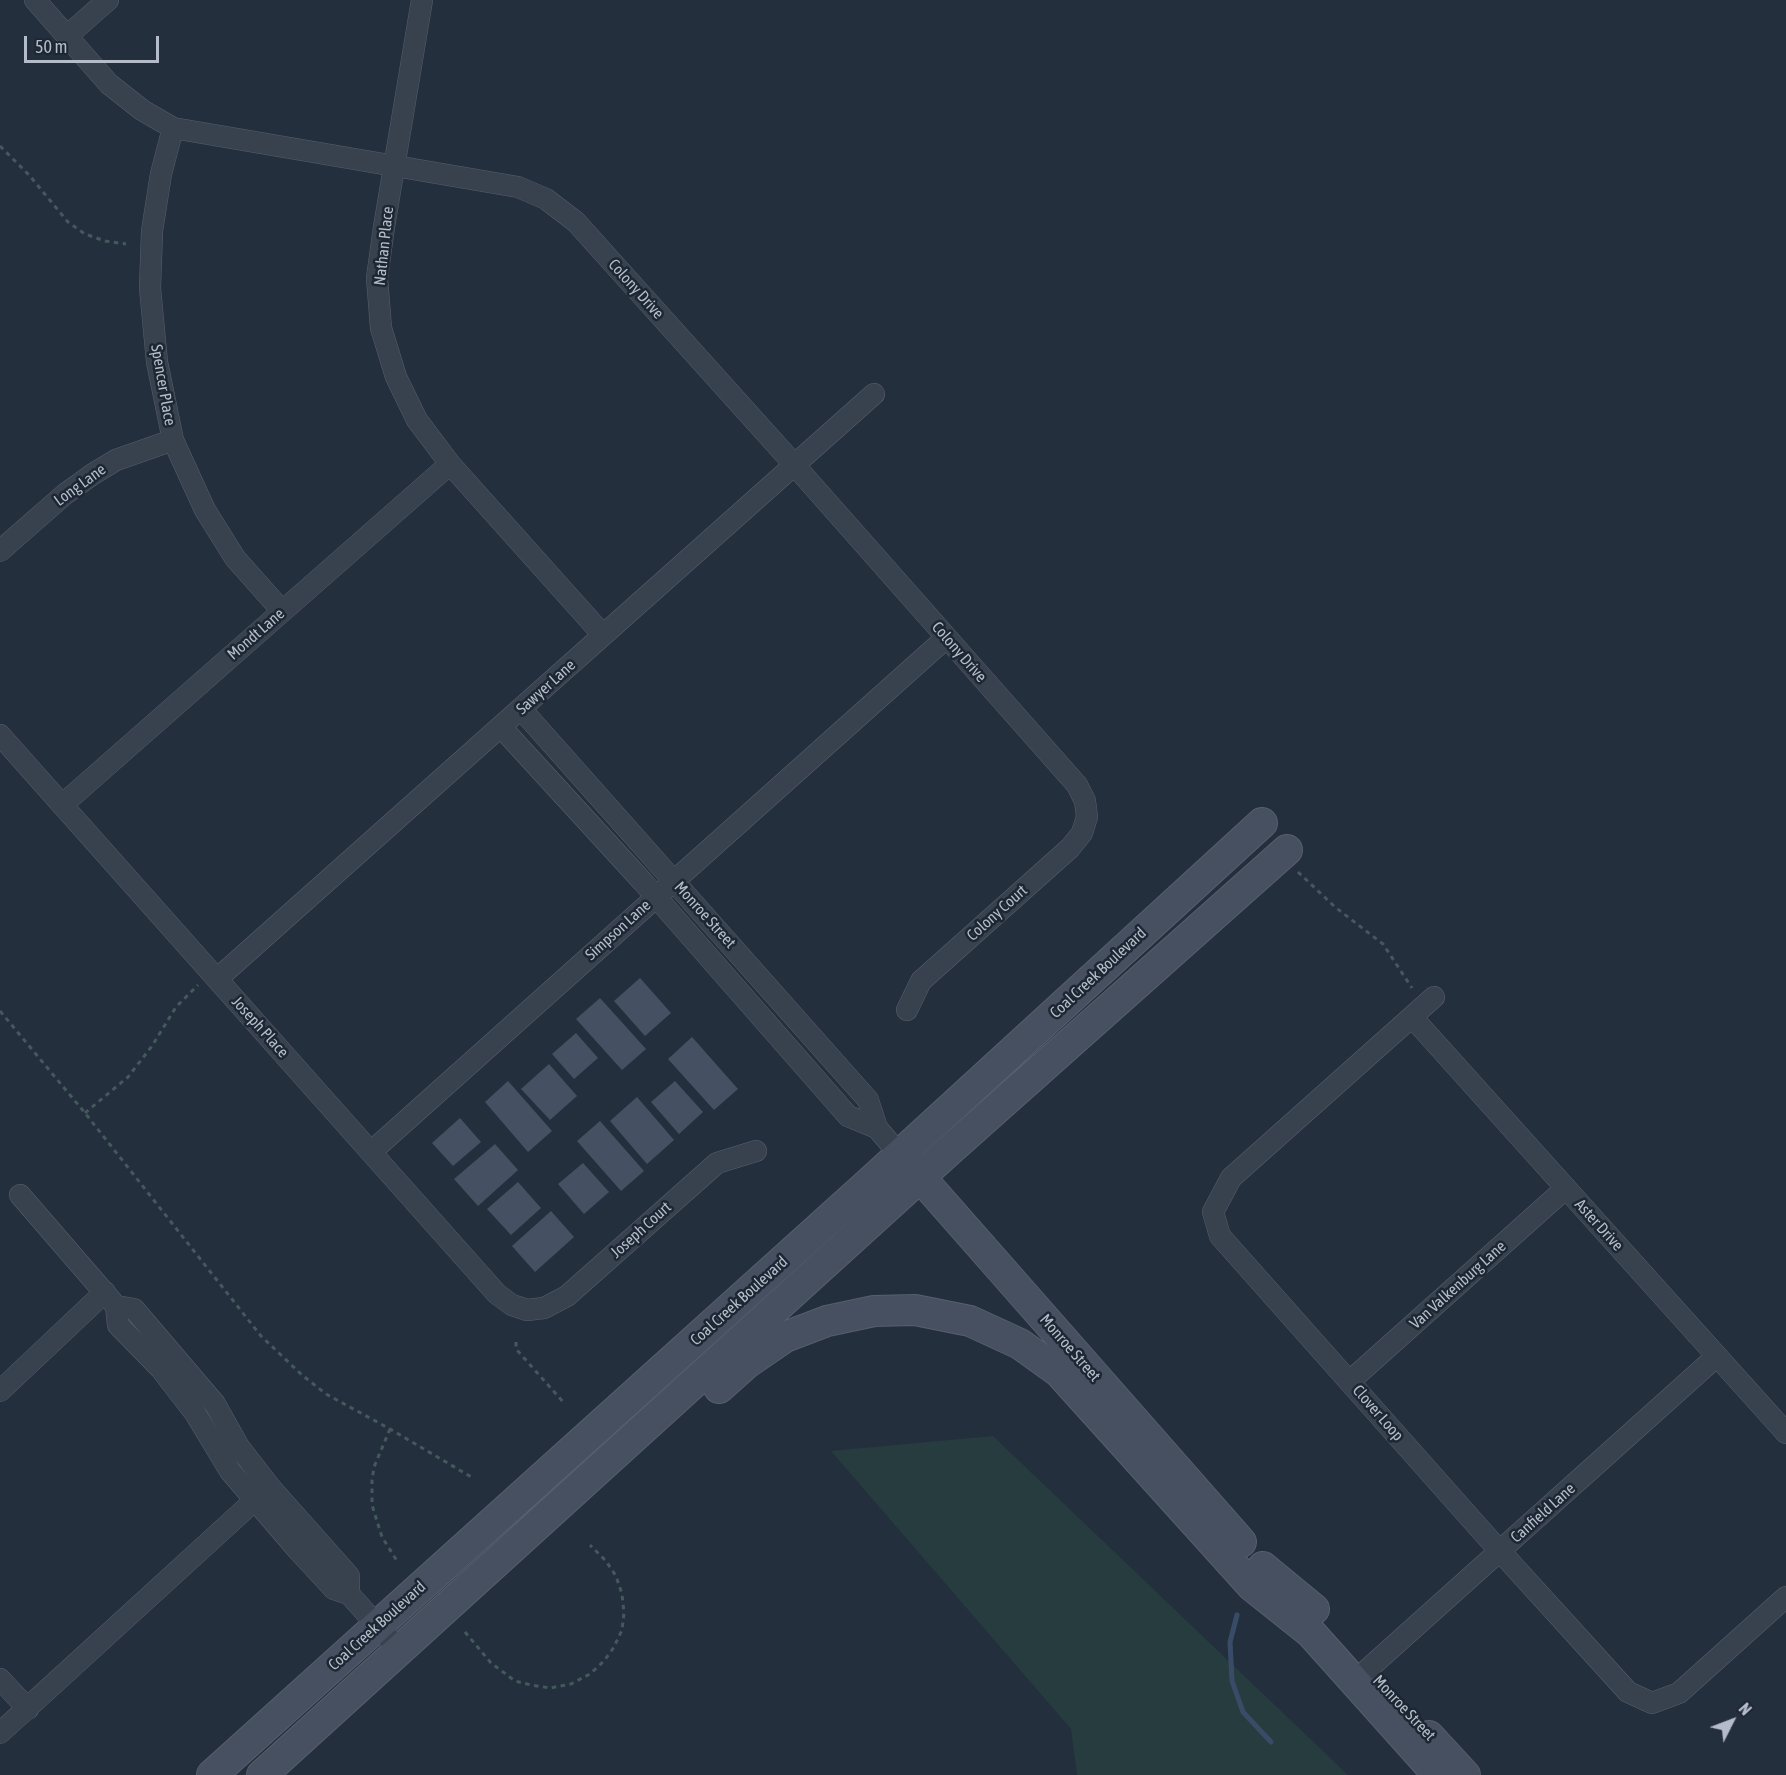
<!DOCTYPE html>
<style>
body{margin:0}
#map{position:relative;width:1786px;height:1775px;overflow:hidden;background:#242f3e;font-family:"Asap Condensed",sans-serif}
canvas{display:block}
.north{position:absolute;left:1702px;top:1691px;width:60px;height:60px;-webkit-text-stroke:4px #1d2633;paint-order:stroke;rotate:48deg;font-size:16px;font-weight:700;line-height:24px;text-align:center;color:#b4bcc9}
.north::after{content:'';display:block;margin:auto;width:21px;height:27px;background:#b4bcc9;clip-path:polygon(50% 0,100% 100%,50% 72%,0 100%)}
.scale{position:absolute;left:24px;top:36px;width:135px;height:27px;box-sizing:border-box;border:3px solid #b4bcc9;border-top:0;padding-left:8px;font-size:18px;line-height:21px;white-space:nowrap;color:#b4bcc9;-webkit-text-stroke:4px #1d2633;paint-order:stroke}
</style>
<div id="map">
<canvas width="1786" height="1775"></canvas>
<div class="north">N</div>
<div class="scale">50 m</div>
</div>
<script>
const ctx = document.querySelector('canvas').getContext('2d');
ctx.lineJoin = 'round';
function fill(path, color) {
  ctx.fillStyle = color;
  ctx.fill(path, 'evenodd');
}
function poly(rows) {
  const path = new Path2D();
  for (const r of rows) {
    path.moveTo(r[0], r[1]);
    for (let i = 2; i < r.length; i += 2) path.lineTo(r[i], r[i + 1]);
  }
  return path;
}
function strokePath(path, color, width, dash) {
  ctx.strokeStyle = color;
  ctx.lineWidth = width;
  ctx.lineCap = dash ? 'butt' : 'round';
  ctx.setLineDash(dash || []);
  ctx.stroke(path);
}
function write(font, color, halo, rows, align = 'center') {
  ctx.font = font + ' "Asap Condensed",sans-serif';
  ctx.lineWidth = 5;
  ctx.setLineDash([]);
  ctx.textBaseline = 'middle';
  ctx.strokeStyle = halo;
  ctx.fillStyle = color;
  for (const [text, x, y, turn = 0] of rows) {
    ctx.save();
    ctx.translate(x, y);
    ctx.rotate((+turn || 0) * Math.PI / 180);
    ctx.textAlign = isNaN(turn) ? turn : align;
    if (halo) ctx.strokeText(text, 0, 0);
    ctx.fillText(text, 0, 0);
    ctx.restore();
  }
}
const green = poly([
 [993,1436,1348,1775,1077,1775,1071,1729,831,1451]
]);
const stream = poly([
 [1237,1615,1230,1642,1232,1681,1243,1712,1271,1742]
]);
const building = poly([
 [640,978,671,1013,645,1036,614,1001],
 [600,998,646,1049,622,1070,576,1019],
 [576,1033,598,1058,574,1079,552,1054],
 [692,1037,738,1089,714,1110,668,1059],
 [549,1064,577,1096,550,1120,521,1089],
 [508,1081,552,1131,528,1152,485,1102],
 [675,1081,703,1112,679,1134,651,1102],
 [637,1097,674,1140,647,1164,610,1121],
 [460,1118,481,1142,453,1166,432,1143],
 [600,1121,644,1171,621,1191,577,1141],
 [495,1144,518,1170,478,1206,454,1179],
 [583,1163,609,1192,584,1214,558,1184],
 [518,1182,541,1208,511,1235,487,1209],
 [551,1211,574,1237,535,1272,512,1246]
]);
const path = poly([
 [0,146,29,175,68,222,85,234,105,241,126,244],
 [1298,872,1335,907,1383,944,1412,988],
 [0,1011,85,1113,261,1336,302,1375,326,1394,390,1429,473,1478],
 [85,1113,128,1077,152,1046,176,1007,198,985],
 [516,1342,516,1349,565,1404],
 [390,1429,374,1467,372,1480,372,1505,382,1537,397,1561],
 [465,1632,491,1663,515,1681,531,1685,550,1688,571,1684,590,1674,604,1661,614,1647,622,1630,624,1613,622,1594,616,1576,606,1561,590,1545]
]);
const street = poly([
 [35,0,109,84,142,110,173,128,518,187,546,199,576,222,782,451,1077,785,1085,801,1087,817,1082,833,1070,848,921,981,907,1010],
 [422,0,384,227,377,278,381,328,396,377,417,420,450,464,603,635],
 [67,36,108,0],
 [173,128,161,174,152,231,150,288,157,362,173,440,205,510,235,558,282,611],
 [0,551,65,494,93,474,116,460,173,440],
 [521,709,868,1100,877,1128],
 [501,727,643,882,848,1116,877,1128,900,1155],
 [0,735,497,1294,512,1305,527,1310,544,1308,567,1296,717,1163,756,1151],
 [62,805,450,464],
 [217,979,874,394],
 [1434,997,1231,1178,1213,1212,1220,1236,1488,1538,1628,1692,1652,1703,1679,1693,1786,1597],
 [1412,1017,1786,1433],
 [371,1152,946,638],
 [20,1195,116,1306,118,1325,161,1369,195,1413,230,1471,297,1549,334,1589,349,1594,400,1651],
 [116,1306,134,1309,215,1404,239,1447,270,1487,349,1576,349,1594],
 [1350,1381,1566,1188],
 [0,1391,105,1292],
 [1368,1669,1717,1356],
 [0,1679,28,1709],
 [0,1733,255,1500]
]);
const secondary = poly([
 [906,1161,1241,1542],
 [719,1388,747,1363,785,1337,827,1321,874,1311,915,1310,970,1321,1020,1344,1059,1372,1252,1586,1311,1633],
 [1263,1567,1314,1609],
 [1300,1618,1311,1633,1438,1775],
 [1429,1736,1465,1775],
 [212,1775,869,1183,1262,823],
 [262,1775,950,1150,1287,850]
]);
const streetNames = [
 ["Nathan Place",384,246,-84],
 ["Colony Drive",636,289,48],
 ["Spencer Place",163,385,80],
 ["Long Lane",80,485,-36],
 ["Mondt Lane",256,634,-41],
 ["Colony Drive",959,652,49],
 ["Sawyer Lane",546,687,-42],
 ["Colony Court",997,913,-42],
 ["Monroe Street",705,915,48],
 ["Simpson Lane",618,930,-42],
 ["Coal Creek Boulevard",1098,973,-43],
 ["Joseph Place",260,1027,48],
 ["Aster Drive",1599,1225,48],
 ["Joseph Court",641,1230,-42],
 ["Van Valkenburg Lane",1458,1285,-42],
 ["Coal Creek Boulevard",739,1301,-42],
 ["Monroe Street",1070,1348,49],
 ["Clover Loop",1378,1413,49],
 ["Canfield Lane",1543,1513,-42],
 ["Coal Creek Boulevard",377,1626,-42],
 ["Monroe Street",1404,1708,47]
];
fill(green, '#263c3f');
strokePath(stream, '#394c67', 5);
fill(building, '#455162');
strokePath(street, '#565f6c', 22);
strokePath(secondary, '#565f6c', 32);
strokePath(path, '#44595c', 3, [4.5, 4.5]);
strokePath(street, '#38414e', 21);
strokePath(secondary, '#465061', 30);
write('16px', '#b4bcc9', '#1d2633', streetNames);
</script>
